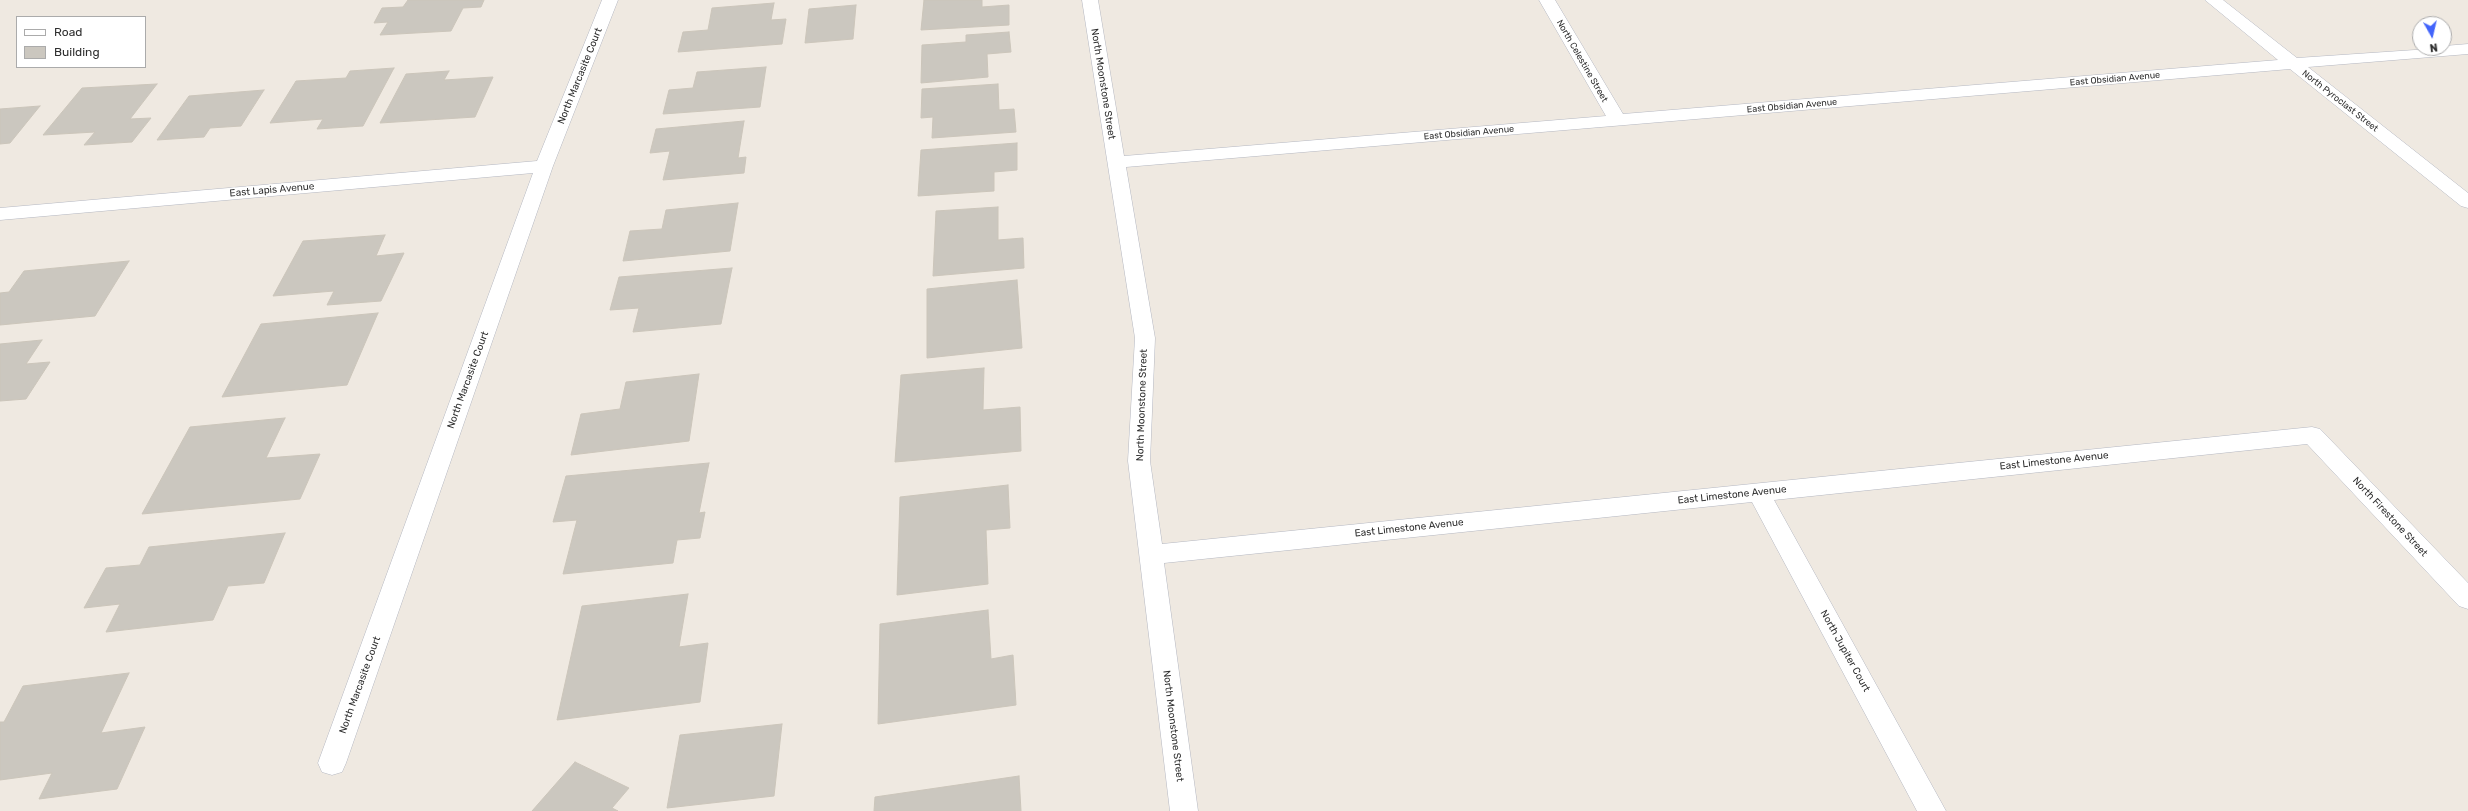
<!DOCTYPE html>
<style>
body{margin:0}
#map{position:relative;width:2468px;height:811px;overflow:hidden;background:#efe9e1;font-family:Rubik,sans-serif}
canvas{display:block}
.legend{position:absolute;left:16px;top:16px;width:130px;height:52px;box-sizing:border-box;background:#fff;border:1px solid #ababab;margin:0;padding:5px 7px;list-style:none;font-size:12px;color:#2e2e2e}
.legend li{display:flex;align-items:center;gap:8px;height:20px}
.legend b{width:20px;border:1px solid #ababab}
.north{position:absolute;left:2412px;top:16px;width:40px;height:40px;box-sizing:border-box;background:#fff;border:1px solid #ababab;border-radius:50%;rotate:172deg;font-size:11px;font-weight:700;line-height:16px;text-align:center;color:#2e2e2e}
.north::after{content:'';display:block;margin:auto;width:14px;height:18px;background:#4264fb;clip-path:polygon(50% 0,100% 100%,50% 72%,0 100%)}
</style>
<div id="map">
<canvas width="2468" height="811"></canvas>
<ul class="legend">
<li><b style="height:5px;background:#fff"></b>Road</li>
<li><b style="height:11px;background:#cbc7bf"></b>Building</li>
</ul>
<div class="north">N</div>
</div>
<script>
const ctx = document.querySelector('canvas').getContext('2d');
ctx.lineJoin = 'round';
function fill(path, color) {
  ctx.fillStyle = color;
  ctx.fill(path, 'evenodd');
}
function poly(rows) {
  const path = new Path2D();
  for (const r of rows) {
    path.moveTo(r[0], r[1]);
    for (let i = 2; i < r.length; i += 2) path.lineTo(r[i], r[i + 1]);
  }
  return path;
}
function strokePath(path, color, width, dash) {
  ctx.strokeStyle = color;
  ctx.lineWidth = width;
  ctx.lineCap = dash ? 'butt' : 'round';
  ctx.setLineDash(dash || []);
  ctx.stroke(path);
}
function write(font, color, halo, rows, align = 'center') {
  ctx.font = font + ' Rubik,sans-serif';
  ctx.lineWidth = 3;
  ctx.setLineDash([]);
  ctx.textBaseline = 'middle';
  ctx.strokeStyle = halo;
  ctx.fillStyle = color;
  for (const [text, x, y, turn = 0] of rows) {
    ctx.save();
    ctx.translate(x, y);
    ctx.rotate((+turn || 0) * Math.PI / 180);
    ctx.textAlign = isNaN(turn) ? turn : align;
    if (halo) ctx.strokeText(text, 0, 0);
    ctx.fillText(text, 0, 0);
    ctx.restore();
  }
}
const building = poly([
 [408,0,484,0,481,7,463,8,451,31,380,35,388,22,374,23,382,8,403,7,408,0],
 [924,0,982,0,982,7,1009,5,1009,25,921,30,924,0],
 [774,3,771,20,786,19,782,44,678,52,683,32,708,30,712,8,774,3],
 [856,5,853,39,805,43,809,9,856,5],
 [1009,32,1011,52,987,54,988,77,921,83,922,45,966,42,966,35,1009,32],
 [766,67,760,107,663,114,669,90,693,88,697,72,766,67],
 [394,68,363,126,317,129,323,119,270,123,296,81,346,78,350,71,394,68],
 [449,71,444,80,493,77,475,117,380,123,406,74,449,71],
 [157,84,130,119,151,118,132,142,84,145,95,132,43,135,82,88,157,84],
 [998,84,999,110,1014,109,1016,132,932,138,933,117,921,118,922,89,998,84],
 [264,90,241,126,210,128,204,137,157,140,189,96,264,90],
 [40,106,10,143,0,144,0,109,40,106],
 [744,121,738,158,746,157,744,173,663,180,670,151,650,153,656,129,744,121],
 [1017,143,1017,170,994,172,994,191,918,196,921,150,1017,143],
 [738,203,730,251,623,261,630,231,662,229,666,210,738,203],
 [998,207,998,240,1023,238,1024,268,933,276,936,211,998,207],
 [385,235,376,256,404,253,381,301,327,305,334,291,273,296,303,241,385,235],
 [129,261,95,316,0,325,0,293,9,292,24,271,129,261],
 [732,268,721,324,633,332,639,308,610,310,619,277,732,268],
 [1017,280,1022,348,927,358,927,289,1017,280],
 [378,313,347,385,222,397,261,324,378,313],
 [42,340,26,364,50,362,26,399,0,401,0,344,42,340],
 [984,368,983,410,1020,407,1021,451,895,462,901,375,984,368],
 [699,374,689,441,571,455,581,414,620,409,626,382,699,374],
 [285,418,266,458,320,454,300,499,142,514,190,427,285,418],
 [709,463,699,513,705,512,700,538,677,540,673,563,563,574,577,520,553,522,566,476,709,463],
 [1008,485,1010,528,986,530,988,584,897,595,900,497,1008,485],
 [285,533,264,583,228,586,213,620,106,632,120,604,84,608,106,568,140,565,149,547,285,533],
 [688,594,679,647,708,643,700,702,557,720,582,606,688,594],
 [988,610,991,659,1013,655,1016,705,878,724,880,624,988,610],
 [129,673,101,733,145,727,117,789,39,799,52,773,0,780,0,722,4,722,23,686,129,673],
 [782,724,774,796,667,808,680,735,782,724],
 [575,762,629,788,612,808,618,811,532,811,575,762],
 [1019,776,1021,811,874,811,875,797,1019,776]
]);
const street = poly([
 [602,0,618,0,553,166,346,763,342,772,332,775,322,772,318,763,533,173,0,220,0,208,537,161,602,0],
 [1082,0,1098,0,1124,156,1606,116,1539,0,1555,0,1623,114,2278,60,2205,0,2223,0,2297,58,2444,48,2444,46,2468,44,2468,54,2308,67,2468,193,2468,208,2461,206,2290,69,1126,167,1155,338,1150,461,1162,544,2312,427,2320,429,2468,583,2468,609,2459,606,2307,444,1774,500,1946,811,1917,811,1752,502,1164,563,1198,811,1170,811,1128,461,1135,338,1082,0]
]);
const farStreetnames = [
 ["North Celestine Street",1582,61,60],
 ["East Obsidian Avenue",2115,79,-5],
 ["North Pyroclast Street",2340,101,38],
 ["East Obsidian Avenue",1792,106,-5],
 ["East Obsidian Avenue",1469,133,-5]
];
const streetNames = [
 ["North Marcasite Court",580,76,-68],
 ["North Moonstone Street",1103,84,81],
 ["East Lapis Avenue",272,190,-5],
 ["North Marcasite Court",468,380,-70],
 ["North Moonstone Street",1142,405,-88],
 ["East Limestone Avenue",2054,461,-6],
 ["East Limestone Avenue",1732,495,-6],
 ["North Firestone Street",2390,517,47],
 ["East Limestone Avenue",1409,528,-6],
 ["North Jupiter Court",1845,651,61],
 ["North Marcasite Court",360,685,-70],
 ["North Moonstone Street",1173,726,83]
];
fill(building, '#cbc7bf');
strokePath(building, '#cbc5ba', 1);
strokePath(street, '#b4b7c1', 1);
fill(street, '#fff');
write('9px', '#2e2e2e', '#fff', farStreetnames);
write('10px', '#2e2e2e', '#fff', streetNames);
</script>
